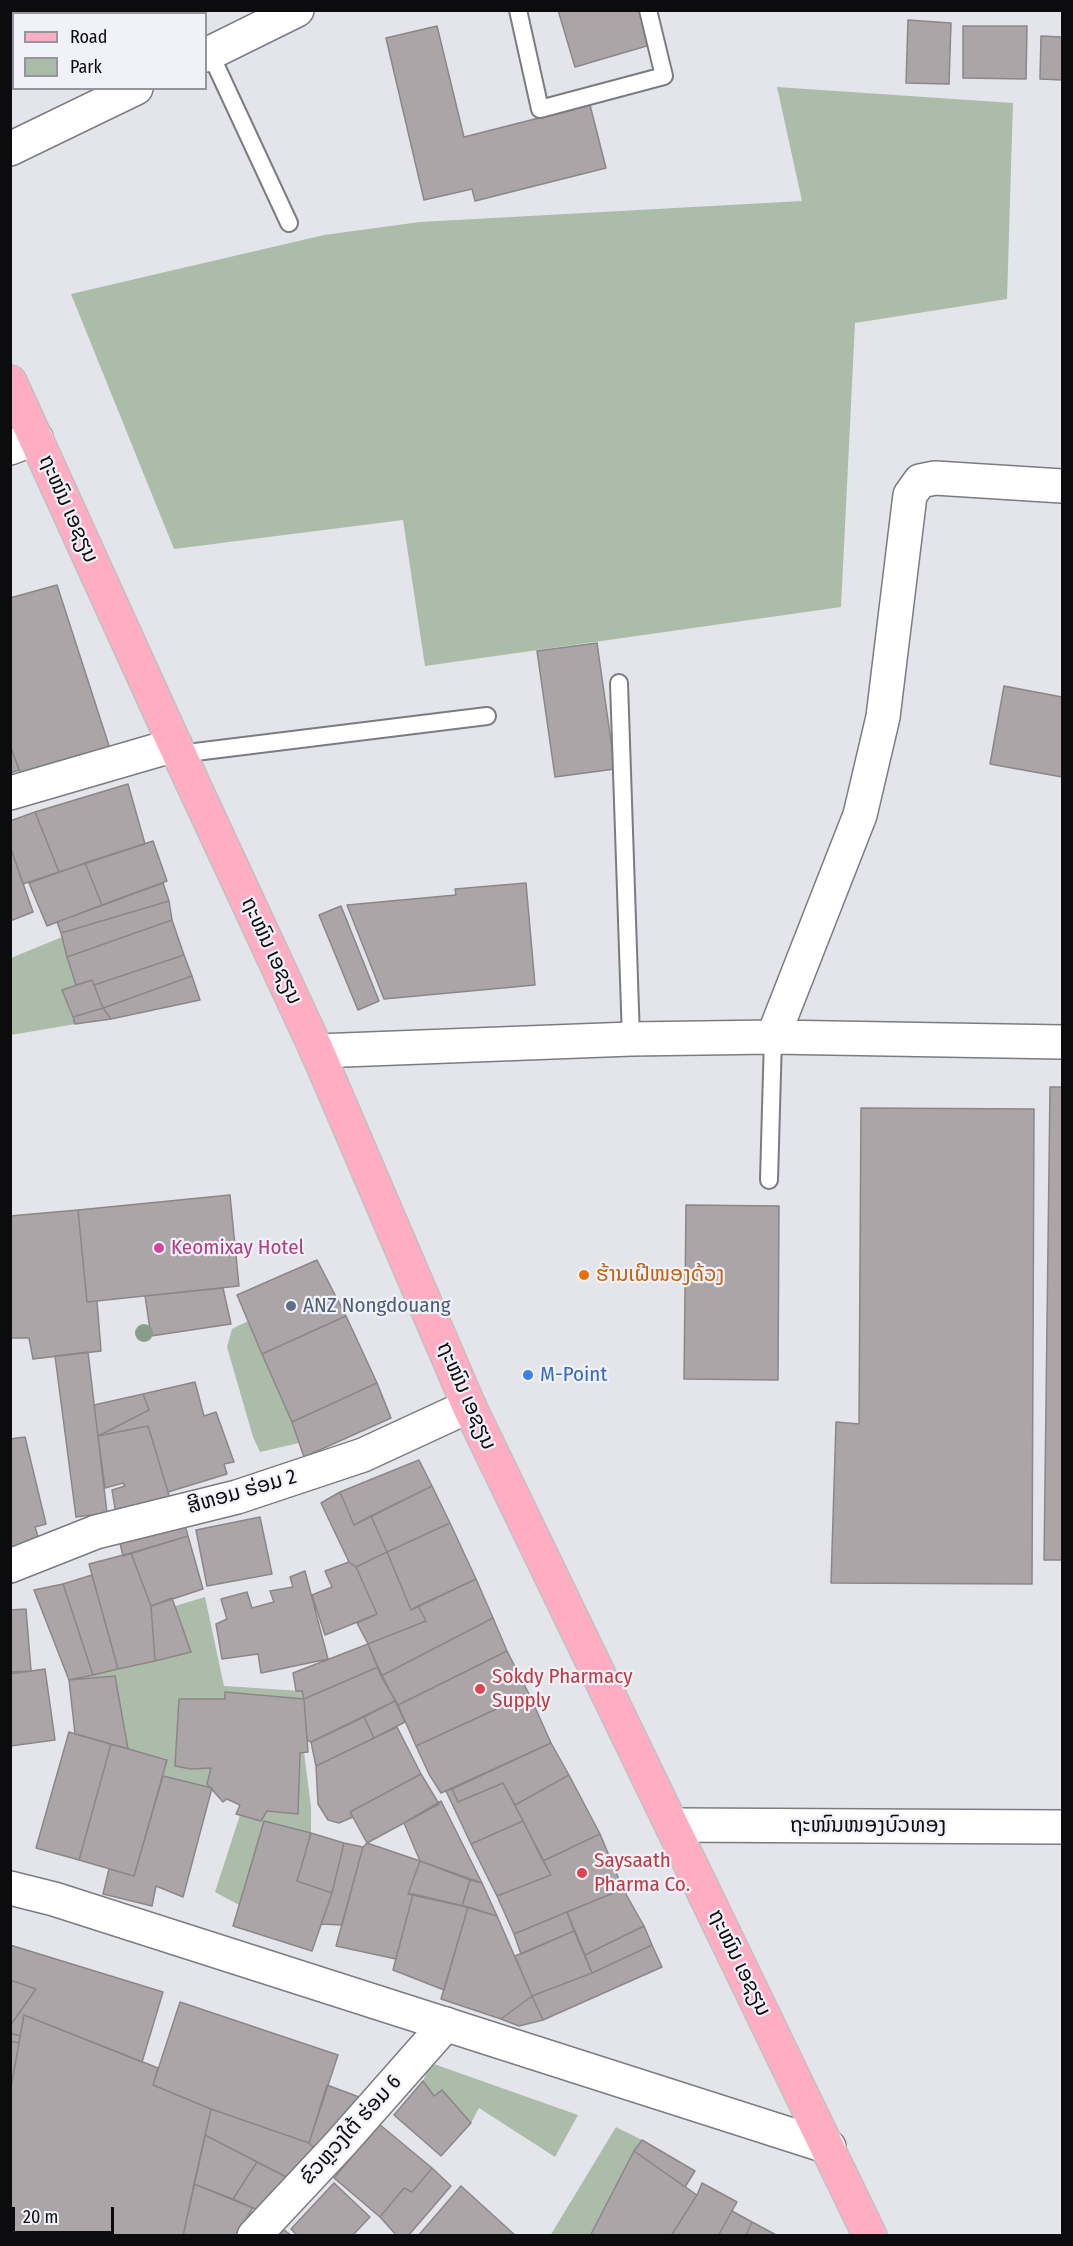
<!DOCTYPE html>
<meta charset="utf-8">
<style>
body{margin:0}
#map{position:relative;width:1073px;height:2246px;overflow:hidden;background:#e4e5eb;font-family:"Fira Sans Condensed",sans-serif}
canvas{display:block}
.frame{position:absolute;inset:0;border:12px solid #0c0c0e;pointer-events:none}
.legend{position:absolute;left:12px;top:12px;width:195px;height:78px;box-sizing:border-box;background:#f1f2f9;border:2px solid #95969b;margin:0;padding:8px 10px;list-style:none;font-size:18px;color:#0c0c0e}
.legend li{display:flex;align-items:center;gap:12px;height:30px}
.legend b{width:30px;border:2px solid #95969b}
.scale{position:absolute;left:12px;top:2207px;width:102px;height:27px;box-sizing:border-box;border:3px solid #0c0c0e;border-top:0;padding-left:8px;font-size:18px;line-height:21px;white-space:nowrap;color:#0c0c0e;-webkit-text-stroke:4px #f1f2f9;paint-order:stroke}
</style>
<div id="map">
<canvas width="1073" height="2246"></canvas>
<div class="frame"></div>
<ul class="legend">
<li><b style="height:8px;background:#ffadc2"></b>Road</li>
<li><b style="height:16px;background:#abbca9"></b>Park</li>
</ul>
<div class="scale">20 m</div>
</div>
<script>
const ctx = document.querySelector('canvas').getContext('2d');
ctx.lineJoin = 'round';
function fill(path, color) {
  ctx.fillStyle = color;
  ctx.fill(path, 'evenodd');
}
function poly(rows) {
  const path = new Path2D();
  for (const r of rows) {
    path.moveTo(r[0], r[1]);
    for (let i = 2; i < r.length; i += 2) path.lineTo(r[i], r[i + 1]);
  }
  return path;
}
function strokePath(path, color, width, dash) {
  ctx.strokeStyle = color;
  ctx.lineWidth = width;
  ctx.lineCap = dash ? 'butt' : 'round';
  ctx.setLineDash(dash || []);
  ctx.stroke(path);
}
function write(font, color, halo, rows, align = 'center') {
  ctx.font = font + ' "Fira Sans Condensed","Noto Sans Lao",sans-serif';
  ctx.lineWidth = 4.5;
  ctx.setLineDash([]);
  ctx.textBaseline = 'middle';
  ctx.strokeStyle = halo;
  ctx.fillStyle = color;
  for (const [text, x, y, turn = 0] of rows) {
    ctx.save();
    ctx.translate(x, y);
    ctx.rotate((+turn || 0) * Math.PI / 180);
    ctx.textAlign = isNaN(turn) ? turn : align;
    if (halo) ctx.strokeText(text, 0, 0);
    ctx.fillText(text, 0, 0);
    ctx.restore();
  }
}
const green = poly([
 [777,87,1013,103,1007,299,855,323,841,607,425,666,403,520,174,549,71,294,324,235,420,222,802,201],
 [62,937,76,985,62,990,75,1024,11,1035,11,958],
 [248,1321,292,1422,299,1443,260,1452,253,1437,227,1347,232,1329],
 [205,1597,224,1686,302,1691,304,1699,225,1693,225,1699,179,1699,175,1766,191,1769,211,1768,212,1788,163,1776,167,1759,128,1749,115,1676,69,1680,191,1652,175,1606],
 [304,1752,311,1807,311,1833,265,1821,239,1905,215,1892,240,1815,267,1811,298,1813,300,1753],
 [431,2063,578,2115,555,2157,479,2108,471,2123,442,2091,434,2096,423,2081],
 [616,2127,642,2140,590,2235,550,2236]
]);
const building = poly([
 [16,10,115,10,116,14,18,14,16,10],
 [558,10,640,10,650,45,575,67,558,10],
 [908,20,951,23,949,84,906,83,908,20],
 [437,26,464,137,590,105,606,168,475,201,472,189,424,200,386,38,437,26],
 [963,26,1027,26,1026,79,963,78,963,26],
 [1041,36,1062,37,1062,80,1040,79,1041,36],
 [10,51,14,58,14,81,10,82,10,51],
 [57,585,112,755,22,777,10,745,10,598,57,585],
 [597,643,615,769,555,777,537,651,597,643],
 [1004,686,1062,697,1062,777,990,764,1004,686],
 [10,745,19,770,10,773,10,745],
 [128,784,145,844,59,872,35,812,128,784],
 [35,812,59,872,23,884,10,846,10,821,35,812],
 [153,841,167,881,102,905,85,863,153,841],
 [10,846,33,912,10,921,10,846],
 [85,863,102,905,47,926,29,883,85,863],
 [163,883,169,901,61,933,57,922,163,883],
 [526,883,535,985,384,999,347,905,456,895,455,889,526,883],
 [169,901,172,920,67,957,61,933,169,901],
 [341,906,379,1001,358,1010,319,915,341,906],
 [172,920,184,955,94,985,92,980,76,985,67,957,172,920],
 [184,955,192,976,103,1008,94,985,184,955],
 [192,976,200,1000,111,1019,103,1008,192,976],
 [92,980,103,1008,73,1017,62,990,92,980],
 [103,1008,111,1019,75,1024,73,1017,103,1008],
 [1050,1087,1062,1087,1062,1560,1044,1560,1050,1087],
 [861,1108,1034,1109,1032,1584,831,1583,836,1422,859,1424,861,1108],
 [230,1195,239,1286,87,1302,78,1210,230,1195],
 [686,1205,779,1206,778,1380,684,1379,686,1205],
 [78,1210,87,1302,97,1301,101,1351,33,1359,29,1338,10,1338,10,1216,78,1210],
 [317,1260,346,1316,262,1354,237,1295,317,1260],
 [223,1288,231,1324,151,1336,145,1296,223,1288],
 [346,1316,377,1383,292,1422,262,1354,346,1316],
 [88,1352,107,1513,76,1517,55,1356,88,1352],
 [195,1382,204,1416,216,1412,234,1462,224,1464,227,1474,168,1492,148,1426,98,1436,149,1410,143,1394,195,1382],
 [377,1383,391,1418,304,1457,292,1422,377,1383],
 [143,1394,149,1410,98,1436,94,1405,143,1394],
 [148,1426,171,1502,117,1520,112,1490,125,1486,123,1483,105,1488,98,1436,148,1426],
 [25,1437,46,1524,35,1527,40,1543,10,1551,10,1439,25,1437],
 [419,1460,432,1486,354,1525,340,1492,419,1460],
 [432,1486,450,1523,387,1552,371,1516,432,1486],
 [340,1492,354,1525,371,1516,387,1552,356,1567,349,1562,321,1503,340,1492],
 [260,1517,272,1574,207,1586,196,1530,260,1517],
 [450,1523,476,1579,411,1610,387,1552,450,1523],
 [185,1525,188,1536,123,1556,119,1539,185,1525],
 [188,1536,203,1589,151,1606,131,1553,188,1536],
 [387,1552,411,1610,418,1606,426,1621,368,1644,357,1623,377,1614,356,1567,387,1552],
 [131,1553,151,1606,155,1661,118,1669,89,1564,131,1553],
 [349,1562,356,1567,377,1614,325,1635,312,1595,332,1587,325,1571,349,1562],
 [305,1571,328,1659,261,1673,258,1654,222,1659,216,1624,227,1619,221,1599,247,1592,252,1608,274,1602,270,1591,293,1587,290,1577,305,1571],
 [92,1575,118,1669,93,1675,63,1584,92,1575],
 [476,1579,493,1618,381,1676,368,1644,426,1621,418,1606,476,1579],
 [63,1584,93,1675,69,1680,34,1590,63,1584],
 [172,1598,191,1652,155,1661,151,1606,172,1598],
 [26,1609,31,1671,10,1672,10,1610,26,1609],
 [493,1618,507,1651,398,1705,381,1676,493,1618],
 [368,1644,378,1667,304,1699,302,1691,296,1691,293,1673,368,1644],
 [507,1651,529,1694,416,1746,398,1705,507,1651],
 [378,1667,395,1701,311,1742,307,1740,304,1699,378,1667],
 [45,1669,55,1740,10,1746,10,1674,45,1669],
 [115,1676,128,1749,75,1734,69,1680,115,1676],
 [225,1692,304,1699,308,1752,300,1753,298,1814,267,1811,261,1821,236,1814,240,1805,227,1799,223,1802,207,1784,211,1768,191,1769,175,1766,179,1699,225,1699,225,1692],
 [529,1694,551,1743,441,1793,429,1774,416,1746,529,1694],
 [395,1701,405,1722,374,1738,364,1717,395,1701],
 [364,1717,374,1738,316,1766,311,1742,364,1717],
 [397,1727,421,1774,350,1812,353,1817,339,1823,328,1820,318,1804,316,1766,397,1727],
 [69,1732,111,1744,79,1860,36,1848,69,1732],
 [551,1743,569,1775,515,1805,503,1783,458,1802,452,1789,551,1743],
 [111,1744,167,1760,134,1876,79,1860,111,1744],
 [421,1774,439,1804,367,1843,350,1812,421,1774],
 [569,1775,600,1834,543,1861,515,1805,569,1775],
 [163,1776,212,1788,183,1897,156,1886,152,1906,103,1894,109,1869,134,1876,163,1776],
 [503,1783,523,1821,471,1844,446,1791,452,1789,458,1802,503,1783],
 [441,1801,482,1883,420,1861,404,1823,441,1801],
 [264,1821,311,1833,297,1881,332,1893,312,1951,233,1926,264,1821],
 [523,1821,551,1875,497,1896,471,1844,523,1821],
 [311,1833,344,1843,332,1893,297,1881,311,1833],
 [600,1834,623,1889,514,1934,497,1896,551,1875,543,1861,600,1834],
 [344,1843,363,1847,342,1925,321,1924,332,1893,344,1843],
 [367,1843,420,1861,408,1894,413,1894,396,1959,336,1946,363,1847,367,1843],
 [420,1861,470,1880,462,1906,408,1894,420,1861],
 [470,1880,482,1883,497,1916,462,1906,470,1880],
 [623,1889,644,1926,585,1955,567,1912,623,1889],
 [413,1894,468,1907,444,1990,393,1970,413,1894],
 [468,1907,497,1916,532,1996,501,2019,441,1999,468,1907],
 [567,1912,574,1931,521,1954,514,1934,567,1912],
 [644,1926,652,1945,592,1973,585,1955,644,1926],
 [574,1931,592,1973,532,1996,515,1956,574,1931],
 [10,1945,163,1992,142,2062,24,2015,20,2036,10,2033,10,2026,36,1989,10,1980,10,1945],
 [652,1945,662,1967,543,2020,532,1996,592,1973,652,1945],
 [10,1980,36,1989,10,2026,10,1980],
 [532,1996,543,2020,519,2026,501,2019,532,1996],
 [180,2002,338,2055,309,2143,211,2109,153,2085,180,2002],
 [24,2015,158,2068,153,2085,211,2109,183,2236,10,2236,10,2093,24,2015],
 [10,2033,20,2036,19,2043,10,2041,10,2033],
 [10,2041,19,2043,10,2093,10,2041],
 [423,2081,434,2096,442,2090,471,2123,441,2156,394,2115,423,2081],
 [327,2085,367,2100,319,2153,309,2143,327,2085],
 [211,2109,309,2143,319,2153,296,2182,205,2135,211,2109],
 [379,2124,432,2168,412,2192,404,2188,380,2217,334,2178,379,2124],
 [205,2135,257,2162,233,2199,194,2184,205,2135],
 [642,2140,695,2171,685,2187,634,2151,642,2140],
 [634,2151,697,2195,671,2236,590,2236,634,2151],
 [257,2162,290,2179,260,2211,233,2199,257,2162],
 [432,2168,451,2186,408,2236,397,2236,380,2217,404,2188,412,2192,432,2168],
 [334,2183,370,2217,352,2236,298,2236,291,2229,334,2183],
 [702,2183,737,2202,718,2236,671,2236,697,2195,702,2183],
 [194,2184,253,2208,235,2236,183,2236,194,2184],
 [461,2186,516,2236,418,2236,461,2186],
 [732,2211,752,2222,746,2236,718,2236,732,2211],
 [270,2219,292,2236,259,2236,270,2219],
 [752,2222,778,2236,746,2236,752,2222]
]);
const service = poly([
 [518,10,540,109,664,76,648,10],
 [210,53,289,223],
 [619,683,631,1039],
 [179,754,487,716],
 [769,1180,773,1037]
]);
const minor = poly([
 [206,55,297,10],
 [10,149,136,88],
 [10,448,36,438],
 [10,793,175,745],
 [773,1037,860,815,883,717,910,495,920,481,935,478,1062,486],
 [317,1051,631,1039,773,1037,1062,1042],
 [10,1566,96,1532,237,1497,363,1455,469,1406],
 [673,1825,1062,1827],
 [254,2236,341,2143,446,2024]
]);
const tertiary = poly([
 [10,1888,54,1899,829,2147]
]);
const primary = poly([
 [10,382,175,745,317,1051,469,1406,870,2236]
]);
const trees = [
 [144,1333]
];
const markers = [
 [159,1248,6,"#d1479c"],
 [584,1275,6,"#e8710a"],
 [291,1306,6,"#5c6f8a"],
 [528,1375,6,"#3f7fe0"],
 [480,1689,6,"#e0444e"],
 [582,1873,6,"#e0444e"]
];
const streetNames = [
 ["ຖະໜົນ ເອຊຽນ",68,509,66],
 ["ຖະໜົນ ເອຊຽນ",271,951,65],
 ["ຖະໜົນ ເອຊຽນ",466,1396,66],
 ["ສີຫອມ ຮ່ອມ 2",242,1492,-16],
 ["ຖະໜົນໜອງບົວທອງ",868,1826],
 ["ຖະໜົນ ເອຊຽນ",739,1963,64],
 ["ຂົວຫຼວງໃຕ້ ຮ່ອມ 6",351,2130,-48]
];
const hotelNames = [
 ["Keomixay Hotel",171,1248]
];
const foodNames = [
 ["ຮ້ານເຝີໜອງດ້ວງ",596,1275]
];
const serviceNames = [
 ["ANZ Nongdouang",303,1306]
];
const shopNames = [
 ["M-Point",540,1375]
];
const healthNames = [
 ["Sokdy Pharmacy",492,1677],
 ["Supply",492,1701],
 ["Saysaath",594,1861],
 ["Pharma Co.",594,1885]
];
fill(green, '#abbca9');
fill(building, '#aba5a8');
strokePath(building, '#8c8689', 1.5);
strokePath(service, '#7b7c81', 20);
strokePath(minor, '#7b7c81', 36);
strokePath(tertiary, '#7b7c81', 36);
strokePath(primary, '#c0c0c0', 36);
strokePath(service, '#fff', 16);
strokePath(minor, '#fff', 33);
strokePath(tertiary, '#fff', 33);
strokePath(primary, '#ffadc2', 33);
ctx.fillStyle = '#889d8a';
for (const [x, y] of trees) {
  ctx.beginPath();
  ctx.arc(x, y, 9, 0, 2 * Math.PI);
  ctx.fill();
}
for (const [x, y, r, color] of markers) {
  const dot = new Path2D();
  dot.arc(x, y, r, 0, 2 * Math.PI);
  ctx.fillStyle = color;
  ctx.fill(dot);
  strokePath(dot, '#f1f2f9', 2);
}
write('21px', '#0c0c0e', '#f1f2f9', streetNames);
write('21px', '#b23c85', '#f1f2f9', hotelNames, 'left');
write('21px', '#c56008', '#f1f2f9', foodNames, 'left');
write('21px', '#4e5e75', '#f1f2f9', serviceNames, 'left');
write('21px', '#366cbe', '#f1f2f9', shopNames, 'left');
write('21px', '#be3a42', '#f1f2f9', healthNames, 'left');
</script>
